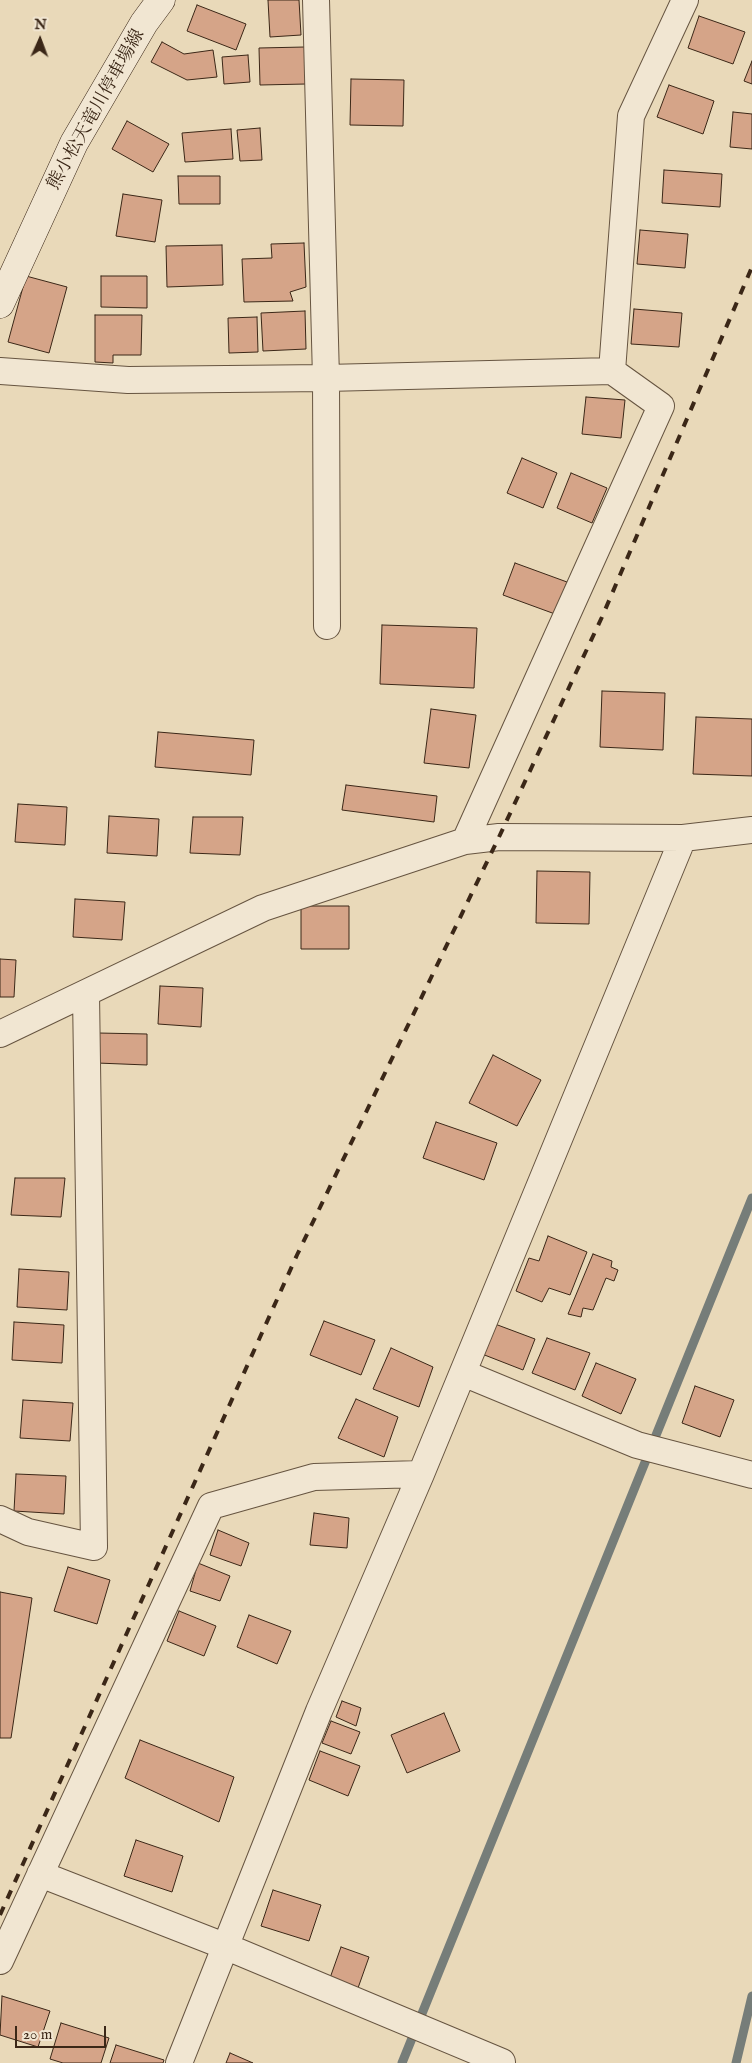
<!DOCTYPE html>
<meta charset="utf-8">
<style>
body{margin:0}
#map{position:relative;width:752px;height:2063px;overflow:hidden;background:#e9d9b9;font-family:"IM FELL English",serif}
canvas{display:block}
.north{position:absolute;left:15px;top:15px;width:50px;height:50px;-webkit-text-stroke:4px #f1e6d2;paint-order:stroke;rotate:2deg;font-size:14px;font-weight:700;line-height:20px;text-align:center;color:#3b2717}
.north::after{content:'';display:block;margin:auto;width:18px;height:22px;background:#3b2717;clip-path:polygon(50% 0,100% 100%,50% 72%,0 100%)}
.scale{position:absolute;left:15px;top:2026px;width:91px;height:22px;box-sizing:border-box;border:2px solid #3b2717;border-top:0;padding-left:6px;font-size:15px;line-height:18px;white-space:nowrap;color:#3b2717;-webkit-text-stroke:4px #f1e6d2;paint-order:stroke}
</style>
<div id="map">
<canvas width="752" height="2063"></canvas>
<div class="north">N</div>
<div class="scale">20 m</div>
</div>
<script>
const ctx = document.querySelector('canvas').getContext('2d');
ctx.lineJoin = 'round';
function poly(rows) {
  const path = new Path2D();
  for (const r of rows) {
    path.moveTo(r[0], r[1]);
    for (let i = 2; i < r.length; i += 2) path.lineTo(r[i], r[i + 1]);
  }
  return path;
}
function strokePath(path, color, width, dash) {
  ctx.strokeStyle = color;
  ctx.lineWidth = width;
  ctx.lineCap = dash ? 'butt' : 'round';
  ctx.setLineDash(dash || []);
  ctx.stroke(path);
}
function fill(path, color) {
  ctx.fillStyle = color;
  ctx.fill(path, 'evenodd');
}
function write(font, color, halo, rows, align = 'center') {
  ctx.font = font + ' "IM FELL English","Noto Serif JP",serif';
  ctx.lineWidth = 5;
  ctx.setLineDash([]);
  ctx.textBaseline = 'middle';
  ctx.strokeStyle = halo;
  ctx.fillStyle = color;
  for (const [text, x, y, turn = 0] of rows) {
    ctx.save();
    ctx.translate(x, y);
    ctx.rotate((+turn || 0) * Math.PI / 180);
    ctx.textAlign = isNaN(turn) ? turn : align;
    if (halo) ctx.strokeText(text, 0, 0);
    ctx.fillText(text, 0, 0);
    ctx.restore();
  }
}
const stream = poly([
 [402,2063,752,1198],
 [736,2063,752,1996]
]);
const building = poly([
 [268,0,299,0,301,35,270,37,268,0],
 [197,5,246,24,236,50,187,31,197,5],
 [699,16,745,32,733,64,688,48,699,16],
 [162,42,184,54,213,50,217,77,187,80,151,62,162,42],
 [305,47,306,84,260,85,259,48,305,47],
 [248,55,250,82,224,84,222,57,248,55],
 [752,61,752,84,744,81,752,61],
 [351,79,404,80,403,126,350,125,351,79],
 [669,85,714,101,703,134,657,117,669,85],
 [733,112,752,114,752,149,730,147,733,112],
 [127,121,169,144,153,172,112,149,127,121],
 [260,128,262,160,240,161,237,130,260,128],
 [231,129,233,159,185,162,182,133,231,129],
 [664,170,722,174,720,207,662,203,664,170],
 [178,176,220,176,220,204,179,204,178,176],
 [123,194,162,200,155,242,116,236,123,194],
 [640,230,688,234,685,268,637,264,640,230],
 [304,243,306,287,290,292,293,301,244,302,242,259,272,258,271,244,304,243],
 [222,245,223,285,167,287,166,246,222,245],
 [26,276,67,287,49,353,8,342,26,276],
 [101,276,147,276,147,308,101,307,101,276],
 [634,309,682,313,679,347,631,344,634,309],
 [305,311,306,349,263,351,261,313,305,311],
 [95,315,142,315,141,355,113,355,113,363,95,362,95,315],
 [257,317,258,352,229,353,228,318,257,317],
 [586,397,625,400,621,438,582,434,586,397],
 [522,458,557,473,543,508,507,493,522,458],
 [571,473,607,488,592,523,557,508,571,473],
 [515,563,567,582,555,614,503,595,515,563],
 [382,625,477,628,474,688,380,684,382,625],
 [602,691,665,693,663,750,600,747,602,691],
 [431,709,476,715,469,768,424,763,431,709],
 [696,717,752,719,752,776,693,774,696,717],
 [158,732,254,740,251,775,155,767,158,732],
 [346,785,437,796,434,822,342,810,346,785],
 [18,804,67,807,65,845,15,842,18,804],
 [109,816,159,819,157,856,107,853,109,816],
 [193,817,243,817,240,855,190,853,193,817],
 [537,871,590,872,589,924,536,923,537,871],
 [75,899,125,902,122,940,73,937,75,899],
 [301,906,349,906,349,949,301,949,301,906],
 [0,959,16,960,14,997,0,997,0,959],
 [160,986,203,988,201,1027,158,1024,160,986],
 [98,1033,147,1034,147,1065,97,1063,98,1033],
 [493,1055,541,1080,517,1126,469,1103,493,1055],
 [436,1122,497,1143,484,1180,423,1158,436,1122],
 [15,1178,65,1178,61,1217,11,1215,15,1178],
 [548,1236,587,1252,570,1295,549,1288,542,1302,516,1291,529,1258,539,1261,548,1236],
 [593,1254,612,1261,611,1267,618,1270,614,1281,606,1278,593,1310,583,1308,581,1317,568,1314,593,1254],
 [19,1269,69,1272,67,1310,17,1307,19,1269],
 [324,1321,375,1340,361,1375,310,1355,324,1321],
 [14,1322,64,1325,62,1363,12,1360,14,1322],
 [495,1324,535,1339,523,1370,482,1354,495,1324],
 [547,1338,590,1353,575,1390,532,1373,547,1338],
 [391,1348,433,1367,419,1407,373,1389,391,1348],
 [596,1363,636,1379,621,1414,582,1396,596,1363],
 [695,1386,734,1400,720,1437,682,1423,695,1386],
 [356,1399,398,1417,384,1457,338,1438,356,1399],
 [23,1400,73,1403,70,1441,20,1438,23,1400],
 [16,1474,66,1476,64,1514,14,1511,16,1474],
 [314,1513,349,1518,347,1548,310,1545,314,1513],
 [218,1530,249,1543,241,1566,210,1555,218,1530],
 [198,1563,230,1576,220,1601,190,1591,198,1563],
 [68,1567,110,1580,97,1624,54,1611,68,1567],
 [0,1592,32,1598,11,1738,0,1738,0,1592],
 [179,1611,216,1626,204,1656,167,1641,179,1611],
 [249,1615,291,1631,277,1664,237,1647,249,1615],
 [342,1701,361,1708,356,1726,336,1717,342,1701],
 [444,1713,460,1751,407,1773,391,1735,444,1713],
 [331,1721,360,1732,351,1754,322,1743,331,1721],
 [140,1740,234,1777,219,1822,125,1778,140,1740],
 [320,1751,360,1766,348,1796,309,1780,320,1751],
 [136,1840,183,1856,172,1892,124,1876,136,1840],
 [273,1890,321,1905,309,1941,261,1926,273,1890],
 [341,1947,369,1957,358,1988,330,1978,341,1947],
 [2,1996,50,2011,38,2047,0,2035,2,1996],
 [61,2023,109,2038,101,2063,63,2063,50,2059,61,2023],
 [116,2045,164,2060,163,2063,110,2063,116,2045],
 [230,2053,253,2063,226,2063,230,2053]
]);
const minor = poly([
 [316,0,326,378,327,626],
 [0,371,128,380,326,378,612,371,661,406,465,841],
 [612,371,631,116,685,0],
 [0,1034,263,908,465,841,499,837,683,838,752,830],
 [463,1373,637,1445,752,1475],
 [0,1519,28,1532,94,1547,86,994],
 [40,1874,227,1947,502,2062],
 [0,1961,211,1506,314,1477,421,1474],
 [179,2063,319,1711,421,1474,683,838]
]);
const secondary = poly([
 [0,304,74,143,144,23,161,0]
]);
const rail = poly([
 [0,1915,297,1255,499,837,602,617,752,267]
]);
const streetNames = [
 ["熊小松天竜川停車場線",97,110,-61]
];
strokePath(stream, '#767d79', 9);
fill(building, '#d5a488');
strokePath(building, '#3b2717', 1);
strokePath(minor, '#665440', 28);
strokePath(secondary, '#3b2717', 29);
strokePath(minor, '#f1e6d2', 26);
strokePath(secondary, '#f1e6d2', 28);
strokePath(rail, '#3b2717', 4, [9, 9]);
write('18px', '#3b2717', '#f1e6d2', streetNames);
</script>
